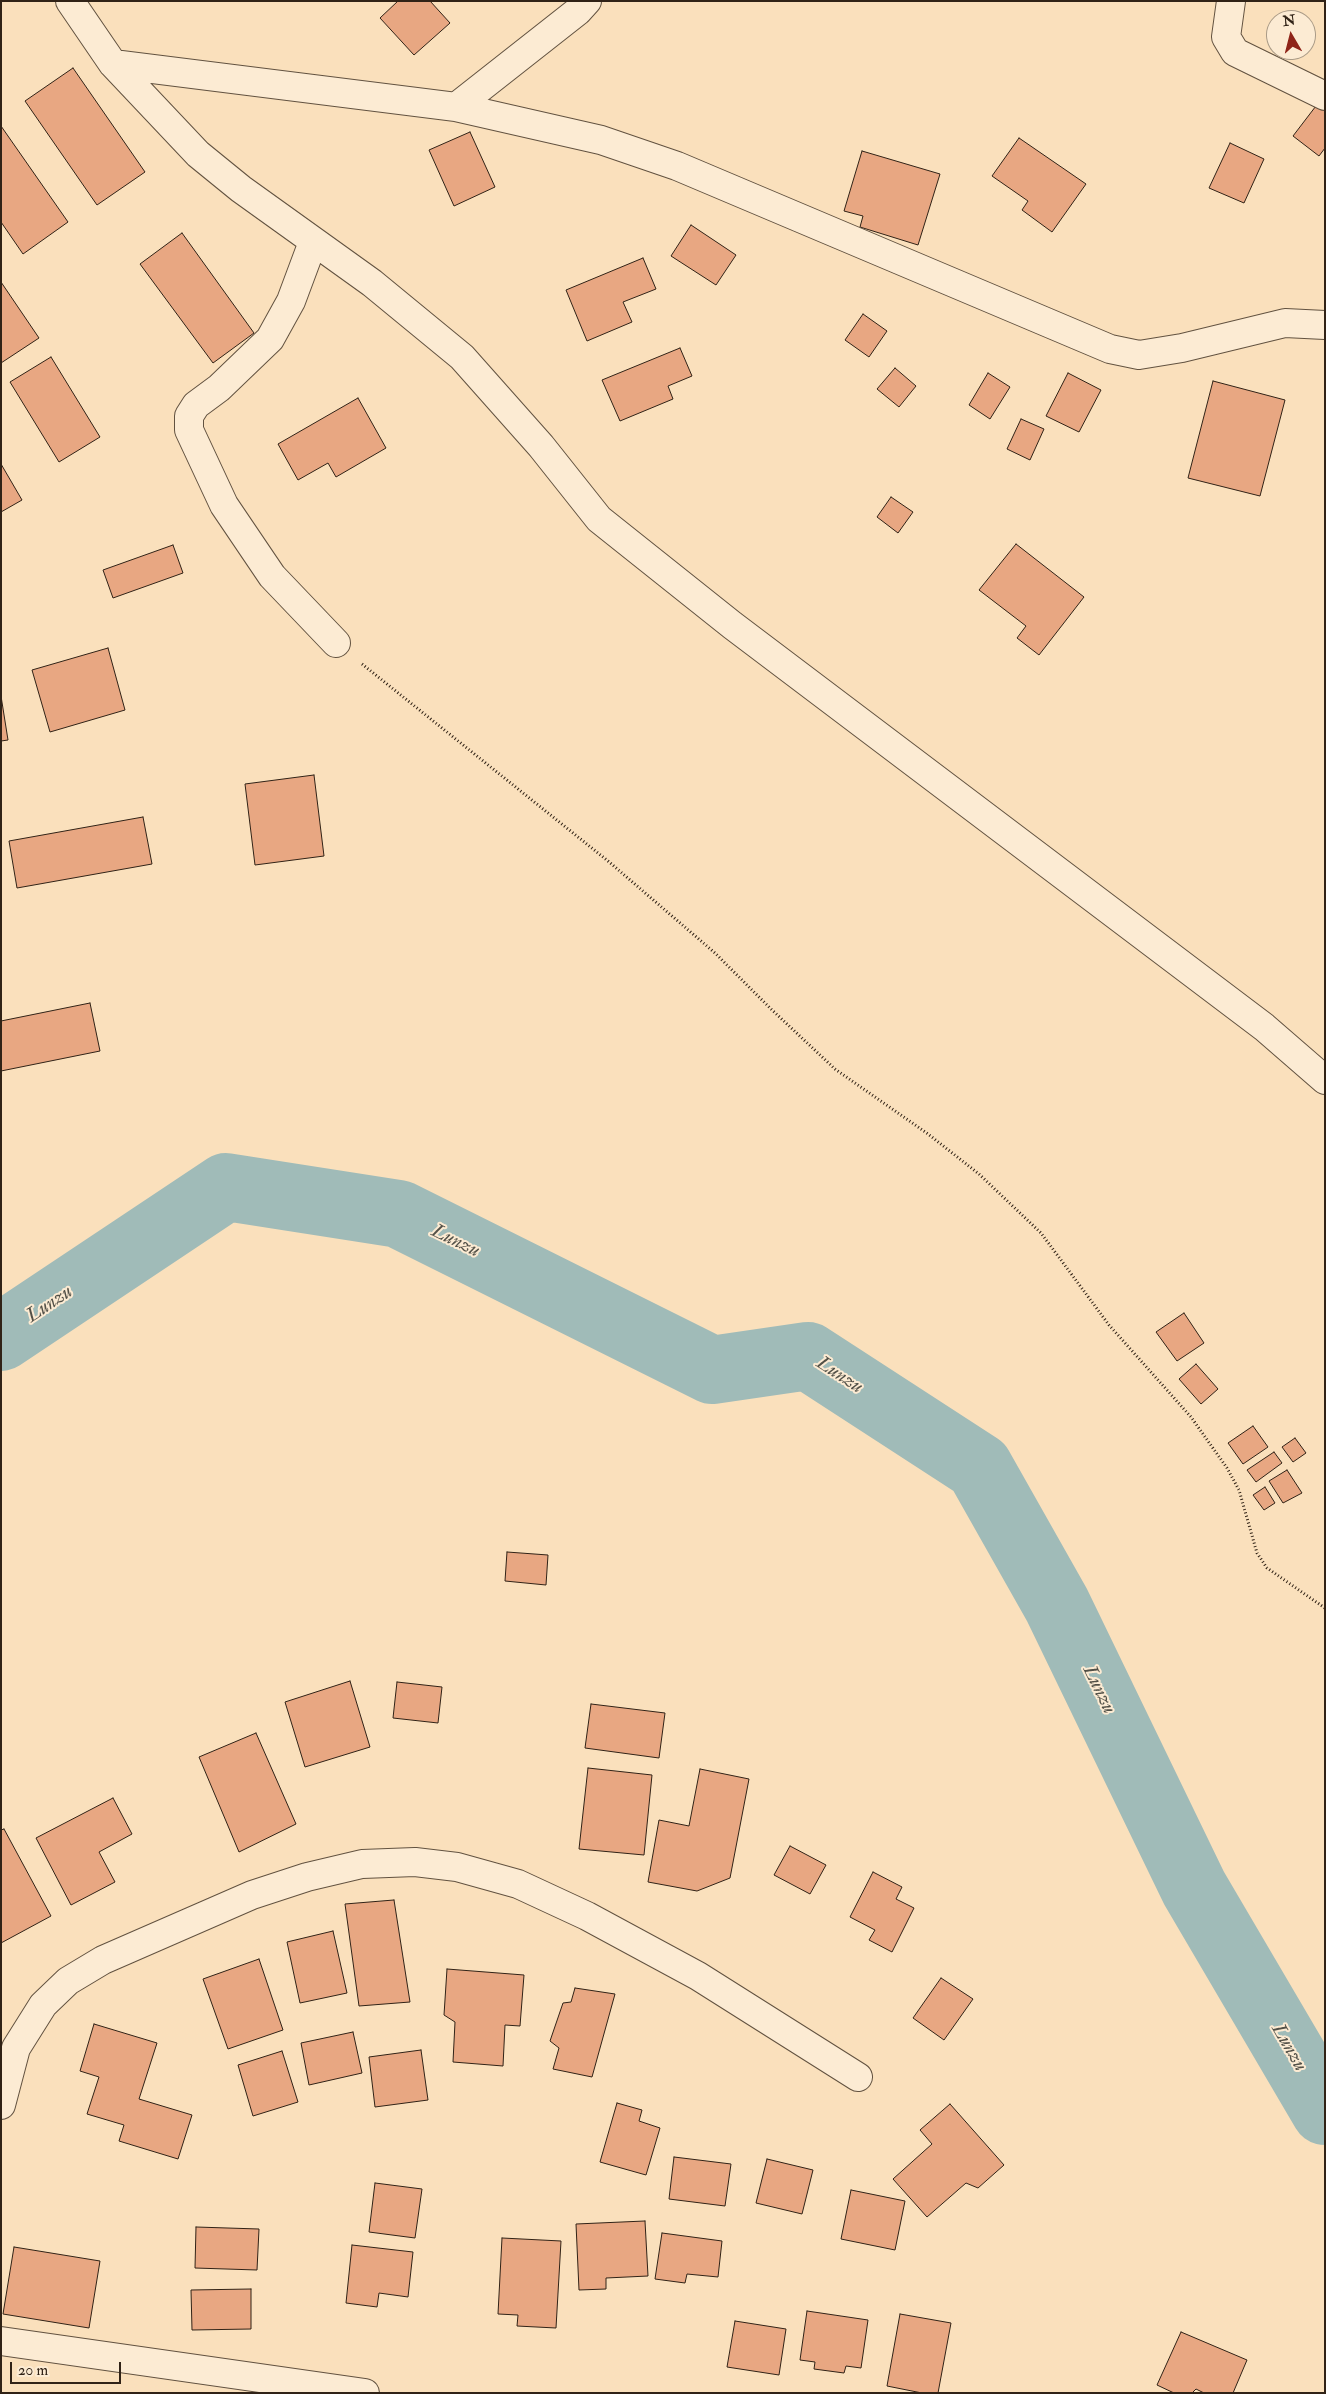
<!DOCTYPE html>
<style>
body{margin:0}
#map{position:relative;width:1326px;height:2394px;overflow:hidden;background:#fae0bc;font-family:"IM FELL Double Pica",serif}
canvas{display:block}
.frame{position:absolute;inset:0;border:2px solid #302216;pointer-events:none}
.north{position:absolute;left:1266px;top:10px;width:50px;height:50px;box-sizing:border-box;background:#fcebd3;border:1px solid #aa9b87;border-radius:50%;rotate:352deg;font-size:14px;font-weight:700;line-height:20px;text-align:center;color:#302216}
.north::after{content:'';display:block;margin:auto;width:18px;height:22px;background:#8f2418;clip-path:polygon(50% 0,100% 100%,50% 72%,0 100%)}
.scale{position:absolute;left:10px;top:2362px;width:111px;height:22px;box-sizing:border-box;border:2px solid #302216;border-top:0;padding-left:6px;font-size:15px;line-height:18px;white-space:nowrap;color:#302216;-webkit-text-stroke:4px #fcebd3;paint-order:stroke}
</style>
<div id="map">
<canvas width="1326" height="2394"></canvas>
<div class="frame"></div>
<div class="north">N</div>
<div class="scale">20 m</div>
</div>
<script>
const ctx = document.querySelector('canvas').getContext('2d');
ctx.lineJoin = 'round';
function poly(rows) {
  const path = new Path2D();
  for (const r of rows) {
    path.moveTo(r[0], r[1]);
    for (let i = 2; i < r.length; i += 2) path.lineTo(r[i], r[i + 1]);
  }
  return path;
}
function strokePath(path, color, width, dash) {
  ctx.strokeStyle = color;
  ctx.lineWidth = width;
  ctx.lineCap = dash ? 'butt' : 'round';
  ctx.setLineDash(dash || []);
  ctx.stroke(path);
}
function fill(path, color) {
  ctx.fillStyle = color;
  ctx.fill(path, 'evenodd');
}
function write(font, color, halo, rows, align = 'center') {
  ctx.font = font + ' "IM FELL Double Pica",serif';
  ctx.lineWidth = 4;
  ctx.setLineDash([]);
  ctx.textBaseline = 'middle';
  ctx.strokeStyle = halo;
  ctx.fillStyle = color;
  for (const [text, x, y, turn = 0] of rows) {
    ctx.save();
    ctx.translate(x, y);
    ctx.rotate((+turn || 0) * Math.PI / 180);
    ctx.textAlign = isNaN(turn) ? turn : align;
    if (halo) ctx.strokeText(text, 0, 0);
    ctx.fillText(text, 0, 0);
    ctx.restore();
  }
}
const river = poly([
 [1,1337,226,1187,399,1214,712,1370,808,1356,979,1467,1057,1605,1194,1888,1325,2111]
]);
const building = poly([
 [398,1,430,1,450,23,414,55,380,18,398,1],
 [73,68,145,172,97,205,25,101,73,68],
 [1319,102,1325,106,1325,148,1319,156,1293,136,1319,102],
 [1,126,68,222,23,254,1,222,1,126],
 [470,132,495,187,454,206,429,150,470,132],
 [1019,138,1086,184,1052,232,1022,210,1028,201,992,176,1019,138],
 [1230,143,1264,159,1244,203,1209,188,1230,143],
 [862,151,940,174,918,245,860,227,863,216,844,211,862,151],
 [691,225,736,255,716,285,671,256,691,225],
 [182,233,254,333,213,363,140,264,182,233],
 [643,258,656,289,623,302,632,322,587,341,566,290,643,258],
 [1,282,39,338,1,363,1,282],
 [863,314,887,331,869,357,845,340,863,314],
 [680,348,692,376,668,386,673,399,620,421,602,380,680,348],
 [51,357,100,437,59,462,10,382,51,357],
 [895,368,916,386,899,407,877,389,895,368],
 [988,373,1010,387,990,419,969,405,988,373],
 [1068,373,1101,390,1079,432,1046,416,1068,373],
 [1213,381,1285,400,1260,496,1188,478,1213,381],
 [358,398,386,448,336,477,328,463,298,480,278,444,358,398],
 [1021,419,1044,429,1030,460,1007,449,1021,419],
 [1,464,22,500,1,512,1,464],
 [891,497,913,512,898,533,877,517,891,497],
 [1016,544,1084,597,1039,655,1017,638,1026,626,979,590,1016,544],
 [173,545,183,573,113,598,103,570,173,545],
 [108,648,125,710,50,732,32,670,108,648],
 [1,696,8,740,1,741,1,696],
 [314,775,324,856,255,865,245,784,314,775],
 [143,817,152,864,17,888,9,841,143,817],
 [90,1003,100,1051,1,1071,1,1021,90,1003],
 [1184,1313,1204,1343,1177,1361,1156,1332,1184,1313],
 [1196,1364,1218,1389,1201,1404,1179,1379,1196,1364],
 [1253,1426,1268,1447,1243,1464,1228,1443,1253,1426],
 [1295,1438,1306,1453,1293,1462,1282,1447,1295,1438],
 [1274,1452,1282,1463,1256,1482,1247,1470,1274,1452],
 [1287,1470,1302,1493,1283,1503,1269,1481,1287,1470],
 [1265,1487,1275,1503,1264,1510,1253,1495,1265,1487],
 [507,1552,548,1555,546,1585,505,1581,507,1552],
 [350,1681,370,1747,305,1767,285,1702,350,1681],
 [397,1682,442,1687,438,1723,393,1718,397,1682],
 [591,1704,665,1713,659,1758,585,1748,591,1704],
 [256,1733,296,1824,239,1852,199,1757,256,1733],
 [588,1768,652,1775,644,1855,579,1849,588,1768],
 [700,1769,749,1779,730,1878,697,1891,648,1882,659,1820,689,1826,700,1769],
 [113,1798,132,1834,99,1852,115,1882,71,1905,36,1838,113,1798],
 [4,1829,51,1916,1,1943,1,1830,4,1829],
 [790,1846,826,1865,810,1894,774,1875,790,1846],
 [873,1872,902,1887,896,1899,914,1908,892,1952,869,1940,875,1930,850,1917,873,1872],
 [394,1900,410,2002,359,2006,345,1904,394,1900],
 [333,1931,347,1993,300,2003,287,1942,333,1931],
 [259,1959,283,2030,228,2049,203,1979,259,1959],
 [447,1969,524,1975,520,2026,505,2025,503,2066,453,2062,455,2022,444,2015,447,1969],
 [941,1978,973,1999,944,2040,913,2018,941,1978],
 [575,1988,615,1994,592,2077,553,2069,559,2048,550,2041,563,2003,571,2002,575,1988],
 [94,2024,157,2043,139,2099,192,2115,178,2159,119,2141,124,2125,87,2114,99,2077,80,2071,94,2024],
 [353,2032,362,2073,309,2085,301,2043,353,2032],
 [421,2050,428,2100,375,2107,369,2057,421,2050],
 [282,2051,298,2102,253,2116,238,2065,282,2051],
 [617,2103,642,2110,639,2121,660,2128,646,2175,600,2162,617,2103],
 [950,2104,1004,2165,978,2188,966,2183,927,2217,893,2179,932,2144,920,2130,950,2104],
 [674,2157,731,2164,725,2206,669,2199,674,2157],
 [767,2159,813,2170,802,2214,756,2203,767,2159],
 [375,2183,422,2189,415,2238,369,2232,375,2183],
 [851,2190,905,2201,895,2250,841,2239,851,2190],
 [645,2221,648,2276,606,2278,606,2289,579,2290,576,2224,645,2221],
 [196,2227,259,2229,257,2270,195,2268,196,2227],
 [662,2233,722,2241,718,2277,687,2274,685,2283,655,2279,662,2233],
 [502,2238,561,2241,556,2328,517,2326,518,2315,498,2314,502,2238],
 [352,2245,413,2252,408,2297,379,2293,377,2307,346,2303,352,2245],
 [14,2247,100,2261,89,2328,3,2314,14,2247],
 [251,2289,251,2329,192,2330,191,2290,251,2289],
 [807,2311,868,2320,861,2368,846,2366,844,2373,814,2369,815,2362,800,2360,807,2311],
 [900,2314,951,2323,938,2393,922,2393,887,2386,900,2314],
 [735,2321,786,2329,779,2375,727,2367,735,2321],
 [1181,2332,1247,2360,1233,2393,1204,2393,1196,2389,1192,2393,1174,2393,1157,2385,1181,2332]
]);
const path = poly([
 [362,664,608,861,715,953,771,1009,835,1069,928,1134,979,1174,1041,1233,1109,1325,1191,1417,1227,1468,1239,1490,1257,1553,1267,1568,1325,1608]
]);
const street = poly([
 [70,1,113,64,198,154,241,189,372,283,462,357,541,446,599,519,732,625,1264,1027,1325,1080],
 [1231,1,1226,37,1235,52,1325,96],
 [113,64,456,107,601,140,677,166,1110,349,1139,355,1182,348,1285,323,1325,325],
 [456,107,578,11,587,1],
 [313,242,291,301,270,339,219,388,196,405,189,416,189,430,224,505,272,576,336,643],
 [1,2105,16,2048,43,2005,68,1981,103,1960,252,1895,307,1877,362,1864,415,1862,457,1867,518,1884,587,1916,698,1976,858,2077],
 [1,2341,365,2393]
]);
const waterNames = [
 ["Lunzu",455,1242,26],
 ["Lunzu",50,1305,-34],
 ["Lunzu",839,1376,33],
 ["Lunzu",1098,1690,64],
 ["Lunzu",1288,2048,60]
];
strokePath(river, '#a0bbb8', 68);
fill(building, '#e8a782');
strokePath(building, '#302216', 1);
strokePath(street, '#625240', 30);
strokePath(path, '#302216', 3, [1, 2.5]);
strokePath(street, '#fcebd3', 28);
write('italic 19px', '#525047', '#fcebd3', waterNames);
</script>
